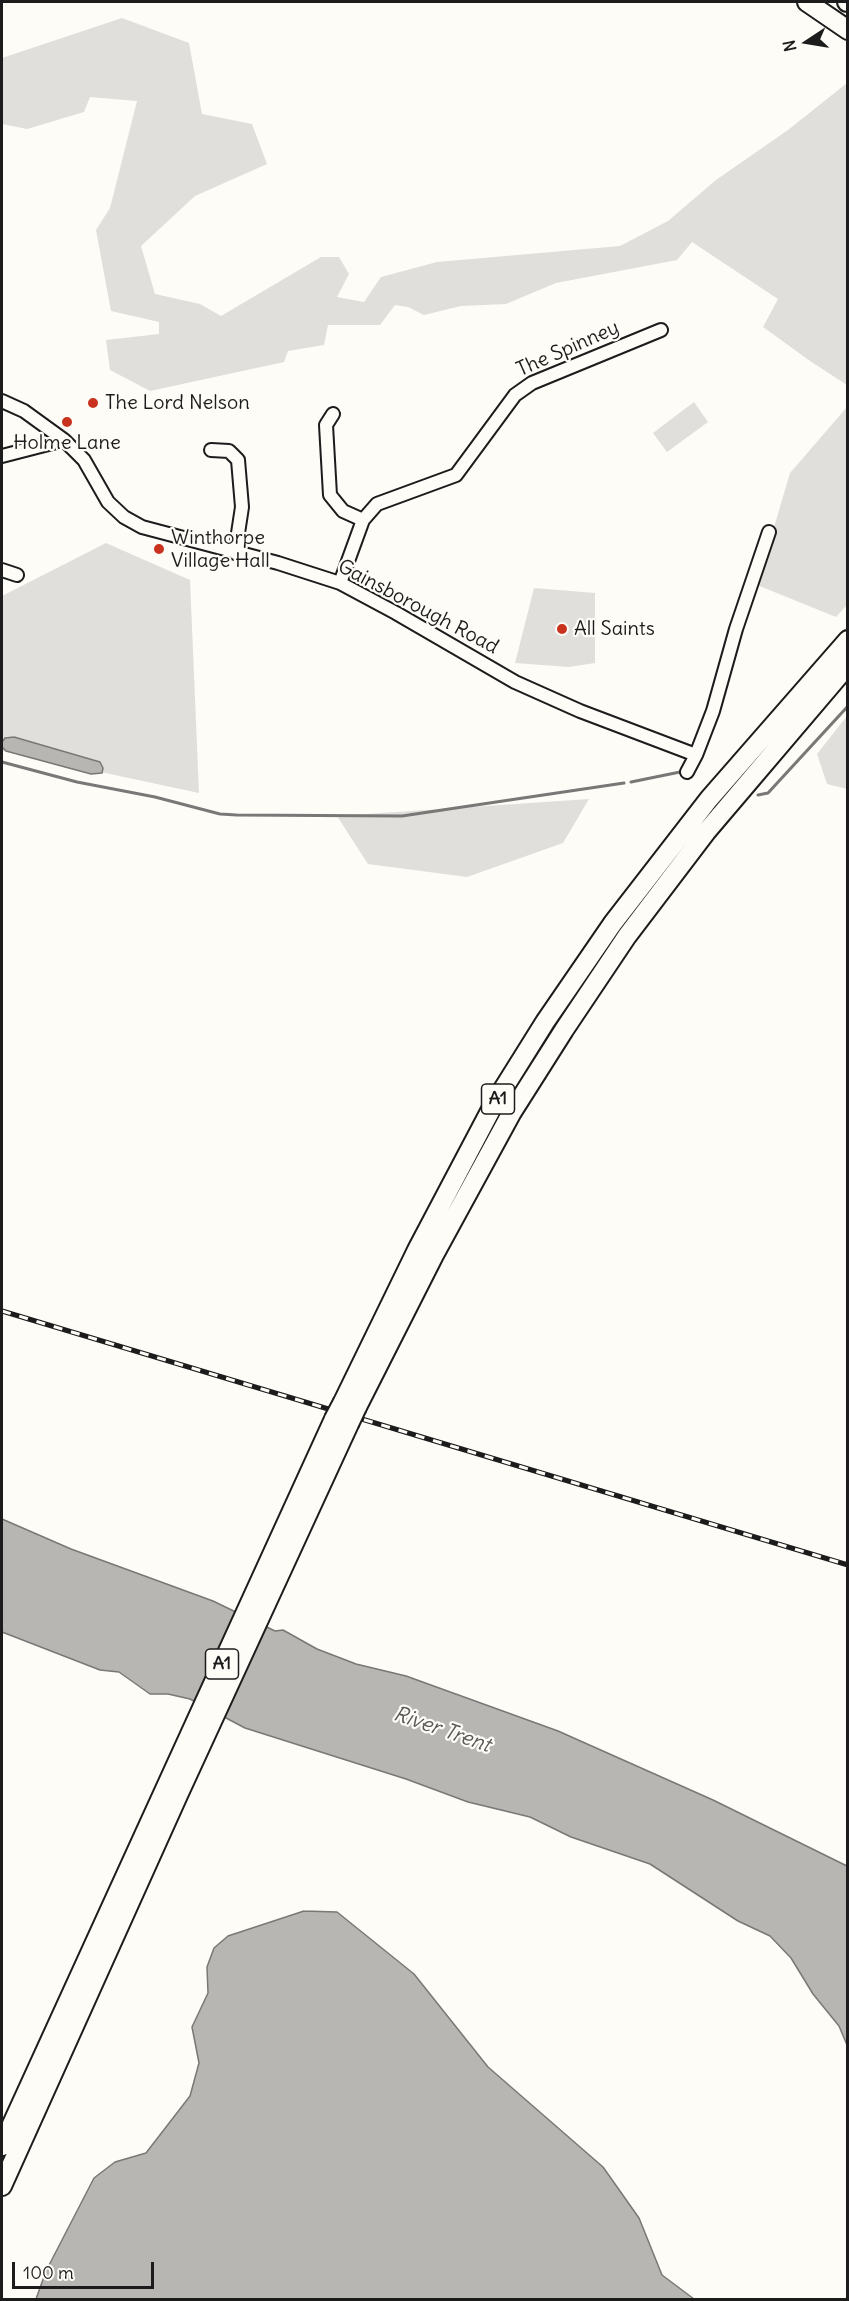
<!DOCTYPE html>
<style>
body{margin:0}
#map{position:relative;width:849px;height:2301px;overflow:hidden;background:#fdfcf7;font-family:Delius,sans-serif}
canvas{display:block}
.frame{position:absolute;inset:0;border:3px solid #1c1c1c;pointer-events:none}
.north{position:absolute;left:777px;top:12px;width:60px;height:60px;-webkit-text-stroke:4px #fdfcf7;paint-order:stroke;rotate:258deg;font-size:16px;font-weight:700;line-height:24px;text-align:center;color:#1c1c1c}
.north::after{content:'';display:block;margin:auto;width:21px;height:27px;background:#1c1c1c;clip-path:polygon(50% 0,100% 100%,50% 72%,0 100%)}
.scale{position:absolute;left:12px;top:2262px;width:142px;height:27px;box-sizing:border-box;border:3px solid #1c1c1c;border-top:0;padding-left:8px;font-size:18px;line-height:21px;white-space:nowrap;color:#1c1c1c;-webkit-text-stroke:4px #fdfcf7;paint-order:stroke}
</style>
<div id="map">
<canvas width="849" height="2301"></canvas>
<div class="frame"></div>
<div class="north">N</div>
<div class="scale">100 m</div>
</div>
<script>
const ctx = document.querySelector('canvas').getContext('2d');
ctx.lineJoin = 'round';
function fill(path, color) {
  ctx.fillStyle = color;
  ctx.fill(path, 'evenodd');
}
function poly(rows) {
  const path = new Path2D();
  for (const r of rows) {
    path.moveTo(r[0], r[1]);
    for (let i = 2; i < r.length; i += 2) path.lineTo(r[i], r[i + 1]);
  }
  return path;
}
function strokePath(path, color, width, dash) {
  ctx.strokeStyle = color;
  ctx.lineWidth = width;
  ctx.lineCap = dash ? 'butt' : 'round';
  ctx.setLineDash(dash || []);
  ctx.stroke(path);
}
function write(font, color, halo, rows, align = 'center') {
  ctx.font = font + ' Delius,sans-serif';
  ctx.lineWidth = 4.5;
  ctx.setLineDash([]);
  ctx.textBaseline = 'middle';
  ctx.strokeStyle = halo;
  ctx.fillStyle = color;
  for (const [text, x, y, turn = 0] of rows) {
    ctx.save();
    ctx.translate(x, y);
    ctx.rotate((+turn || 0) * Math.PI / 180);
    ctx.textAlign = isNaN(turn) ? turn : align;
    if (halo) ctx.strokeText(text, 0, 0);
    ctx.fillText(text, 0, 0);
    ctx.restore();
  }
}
const green = poly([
 [122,18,189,43,202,114,252,124,267,164,195,196,141,246,155,294,200,304,221,316,321,257,339,257,349,274,337,297,364,302,381,277,437,262,620,246,668,221,716,180,788,130,847,83,847,385,810,361,763,327,778,299,692,242,677,260,556,283,506,304,461,306,424,315,408,307,395,305,380,325,328,325,324,345,288,351,284,362,150,391,110,370,106,340,159,334,159,322,111,311,96,230,110,208,137,101,90,97,84,112,27,129,2,124,2,58],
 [694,402,708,422,667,452,653,433],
 [847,407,847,605,836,617,757,585,790,473],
 [106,543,190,580,199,793,2,751,2,596],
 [534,588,595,593,595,663,569,667,515,663],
 [847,716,847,789,827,784,817,754],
 [589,799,563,843,467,877,368,864,337,816]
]);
const water = poly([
 [14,737,100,762,103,768,102,773,91,774,6,751,2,747,2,742,5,738,14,737],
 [2,1519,71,1549,213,1601,275,1631,283,1630,317,1649,356,1664,406,1676,558,1731,713,1800,847,1866,847,2045,839,2026,813,1994,791,1958,770,1936,738,1921,650,1864,571,1837,530,1817,468,1802,406,1779,245,1728,190,1699,168,1694,150,1694,119,1672,100,1670,2,1632,2,1519],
 [304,1911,337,1912,414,1974,488,2067,603,2167,639,2218,662,2275,694,2299,36,2299,46,2271,94,2178,115,2162,146,2153,190,2096,199,2063,192,2027,208,1993,207,1967,214,1948,228,1936,304,1911]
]);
const stream = poly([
 [2,762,77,782,155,797,220,814,237,815,402,816,624,783],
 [631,782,680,772],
 [758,795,768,793,848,706]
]);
const minor = poly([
 [2,401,24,411,64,440,84,460,108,502,124,517,142,527,278,563,340,583,396,613,515,682,580,711,696,755,687,772],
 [333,414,326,425,330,495,343,511,363,520],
 [211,450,229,451,238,460,242,507,235,553],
 [2,456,64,440],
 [2,570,17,575],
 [340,583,363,520,377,504,456,475,515,395,532,383,661,330],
 [696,755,713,711,736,629,769,532]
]);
const highway = poly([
 [807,2,848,30],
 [847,2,848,2],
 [343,1402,417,1250,495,1102,545,1022,613,923,709,799,848,640],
 [357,1407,434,1255,512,1112,564,1030,627,936,706,832,848,665],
 [2,2146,334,1419],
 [2,2186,179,1793,349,1424]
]);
const rail = poly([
 [2,1311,848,1565]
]);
const highwayBridge = poly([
 [334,1419,343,1402],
 [349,1424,357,1407]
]);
const markers = [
 [93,403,6,"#c8321e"],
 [67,422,6,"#c8321e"],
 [159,549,6,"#c8321e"],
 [562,629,6,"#c8321e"]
];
const shields = [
 [498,1099,33],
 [222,1664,33]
];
const shieldNames = [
 ["A1",498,1099],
 ["A1",222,1664]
];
const streetNames = [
 ["The Spinney",568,349,-24],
 ["Gainsborough Road",418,607,28]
];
const poiNames = [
 ["The Lord Nelson",105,403],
 ["Holme Lane",67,443,"center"],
 ["Winthorpe",171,538],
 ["Village Hall",171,561],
 ["All Saints",574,629]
];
const waterNames = [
 ["River Trent",442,1730,19]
];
fill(green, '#e0dfdb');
fill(water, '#b7b6b2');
strokePath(water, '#797876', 1.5);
strokePath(stream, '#797876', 3);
strokePath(minor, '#1c1c1c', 16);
strokePath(highway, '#1c1c1c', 22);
strokePath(minor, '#fdfcf7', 12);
strokePath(highway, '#fdfcf7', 18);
strokePath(rail, '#1c1c1c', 5);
strokePath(rail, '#fdfcf7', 3, [9]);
strokePath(highwayBridge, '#1c1c1c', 22, []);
strokePath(highwayBridge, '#fdfcf7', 18);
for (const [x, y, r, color] of markers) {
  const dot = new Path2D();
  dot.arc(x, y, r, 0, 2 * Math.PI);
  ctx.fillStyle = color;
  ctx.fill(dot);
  strokePath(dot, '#fdfcf7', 2);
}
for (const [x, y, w] of shields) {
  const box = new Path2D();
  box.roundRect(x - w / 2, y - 15, w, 30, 4.5);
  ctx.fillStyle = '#fdfcf7';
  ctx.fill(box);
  strokePath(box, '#1c1c1c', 1.5);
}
write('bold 18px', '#1c1c1c', null, shieldNames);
write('20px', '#1c1c1c', '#fdfcf7', streetNames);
write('20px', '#1c1c1c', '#fdfcf7', poiNames, 'left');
write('italic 21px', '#5a5a58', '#fdfcf7', waterNames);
</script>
